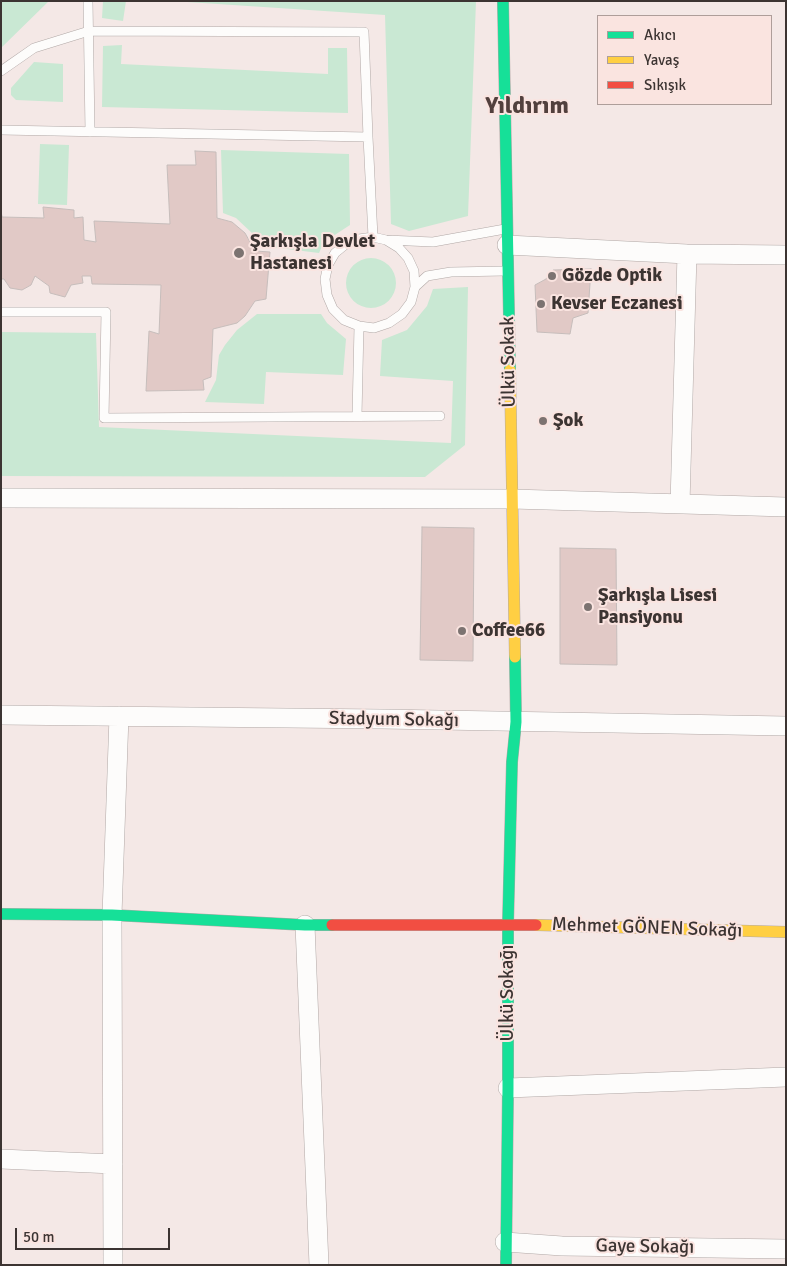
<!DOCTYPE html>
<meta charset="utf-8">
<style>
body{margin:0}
#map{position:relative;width:787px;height:1266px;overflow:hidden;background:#f4e8e6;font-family:Signika,sans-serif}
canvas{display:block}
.frame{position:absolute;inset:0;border:2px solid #3c3432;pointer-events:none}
.legend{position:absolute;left:597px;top:15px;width:175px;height:90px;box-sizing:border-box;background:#fae4e0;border:1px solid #ae9e9a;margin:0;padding:6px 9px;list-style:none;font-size:15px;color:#3c3432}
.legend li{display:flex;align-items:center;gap:10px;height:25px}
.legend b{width:25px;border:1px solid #ae9e9a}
.scale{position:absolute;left:15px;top:1228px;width:155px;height:22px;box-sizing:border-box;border:2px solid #3c3432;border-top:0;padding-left:6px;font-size:15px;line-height:18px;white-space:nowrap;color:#3c3432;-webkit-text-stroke:4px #fae4e0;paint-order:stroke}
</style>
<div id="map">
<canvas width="787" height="1266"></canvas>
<div class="frame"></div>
<ul class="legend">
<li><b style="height:6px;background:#16e098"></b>Akıcı</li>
<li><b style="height:6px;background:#ffcf43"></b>Yavaş</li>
<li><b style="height:6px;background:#f24e42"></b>Sıkışık</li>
</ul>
<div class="scale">50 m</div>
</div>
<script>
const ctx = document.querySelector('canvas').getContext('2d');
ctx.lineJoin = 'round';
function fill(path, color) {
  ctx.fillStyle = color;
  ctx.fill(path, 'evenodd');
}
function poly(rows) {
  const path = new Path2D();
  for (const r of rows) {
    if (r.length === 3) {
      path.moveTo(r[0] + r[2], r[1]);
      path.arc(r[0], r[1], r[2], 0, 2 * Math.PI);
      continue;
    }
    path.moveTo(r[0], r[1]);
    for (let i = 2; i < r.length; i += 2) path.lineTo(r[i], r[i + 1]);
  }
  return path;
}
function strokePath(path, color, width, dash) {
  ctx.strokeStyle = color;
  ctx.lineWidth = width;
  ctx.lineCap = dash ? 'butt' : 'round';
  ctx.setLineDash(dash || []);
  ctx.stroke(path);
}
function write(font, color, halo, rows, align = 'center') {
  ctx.font = font + ' Signika,sans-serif';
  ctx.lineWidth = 4;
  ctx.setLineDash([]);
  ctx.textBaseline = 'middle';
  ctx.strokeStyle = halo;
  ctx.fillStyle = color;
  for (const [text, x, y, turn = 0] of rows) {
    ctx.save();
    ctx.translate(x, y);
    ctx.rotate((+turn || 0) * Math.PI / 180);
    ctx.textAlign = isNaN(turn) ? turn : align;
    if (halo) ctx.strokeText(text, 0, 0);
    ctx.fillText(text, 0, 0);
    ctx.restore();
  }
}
const green = poly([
 [1,1,49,1,1,48],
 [103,1,126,1,123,21,102,18],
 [172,1,476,1,468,216,409,231,391,224,385,15],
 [122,45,121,64,328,74,328,48,347,48,348,113,102,107,103,46],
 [34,62,63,64,63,102,16,100,11,95,11,88],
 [40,144,69,145,67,205,38,204],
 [221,150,349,154,350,225,324,242,319,253,263,246,253,234,236,218,223,213],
 [371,283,25],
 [468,287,465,445,425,477,1,476,1,332,96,333,99,427,451,443,453,381,380,376,382,340,407,330,427,306,433,289],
 [257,314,321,314,327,323,346,339,343,375,266,372,264,404,205,402,216,380,219,355,225,345,237,330]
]);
const building = poly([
 [195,151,216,152,217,218,232,222,245,233,255,251,270,252,266,299,255,301,245,316,237,323,213,329,211,377,203,380,204,390,146,391,149,331,159,334,161,285,92,284,91,276,82,276,83,283,71,285,65,297,50,293,49,286,35,276,31,285,22,290,10,288,4,279,1,279,1,211,2,217,44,218,43,207,74,210,74,218,83,217,84,240,96,242,94,221,170,224,167,165,196,165,195,151],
 [591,269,588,313,573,318,570,334,537,332,535,285,546,279,553,270,591,269],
 [422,527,474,528,473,661,420,660,422,527],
 [560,548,616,549,617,665,560,664,560,548]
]);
const lane = poly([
 [88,1,90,132],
 [1,71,34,48,89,31,364,32,368,137],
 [1,130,368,137,373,237],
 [386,240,399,248,408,258,414,271,415,287,411,302,402,314,389,323,374,328,359,326,344,320,333,309,327,295,325,279,328,265,335,253,346,244,359,239,373,237,386,240,433,242,505,229],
 [415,287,427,276,451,272,505,271],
 [1,312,106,312,104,418,440,416],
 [357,416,359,326]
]);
const street = poly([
 [507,245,687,254,786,255],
 [1,498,512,499,786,507],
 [680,504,687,254],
 [1,715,382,719,786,726],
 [305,925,319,1265],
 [508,1088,786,1077],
 [1,1159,113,1164],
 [505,1242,562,1246,786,1249],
 [113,1265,112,915,119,716]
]);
const fast = poly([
 [503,1,510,370],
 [1,914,112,915,305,925,332,925],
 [506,1265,508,1088,508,924,512,762,516,722,515,657]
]);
const slow = poly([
 [510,370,515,657],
 [536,925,786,932]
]);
const jam = poly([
 [332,925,536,925]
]);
const markers = [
 [239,253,6,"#7c7371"],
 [552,276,5,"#7c7371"],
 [541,304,5,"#7c7371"],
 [543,421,5,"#7c7371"],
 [588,607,5,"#7c7371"],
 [462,631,5,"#7c7371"]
];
const poiNames = [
 ["Şarkışla Devlet",250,242],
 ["Hastanesi",250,264],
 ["Gözde Optik",562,276],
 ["Kevser Eczanesi",551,304],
 ["Şok",553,421],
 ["Şarkışla Lisesi",598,596],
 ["Pansiyonu",598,618],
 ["Coffee66",472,631]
];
const streetNames = [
 ["Ülkü Sokak",509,362,-91],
 ["Stadyum Sokağı",394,720,1],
 ["Mehmet GÖNEN Sokağı",647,928,2],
 ["Ülkü Sokağı",508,993,-90],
 ["Gaye Sokağı",645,1247,1]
];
const districtNames = [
 ["Yıldırım",527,107]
];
fill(green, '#c9e8d3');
fill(building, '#e1c9c6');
strokePath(building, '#c6bdbb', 1);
strokePath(lane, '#b1a8a6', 10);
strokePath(street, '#b1a8a6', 20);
strokePath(fast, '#b1a8a6', 12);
strokePath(slow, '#b1a8a6', 12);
strokePath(jam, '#b1a8a6', 12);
strokePath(lane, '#fdfcfb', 9);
strokePath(street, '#fdfcfb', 19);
strokePath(fast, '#16e098', 11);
strokePath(slow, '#ffcf43', 11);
strokePath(jam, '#f24e42', 11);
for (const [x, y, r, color] of markers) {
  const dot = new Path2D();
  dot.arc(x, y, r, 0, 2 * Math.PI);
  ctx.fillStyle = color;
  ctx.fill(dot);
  strokePath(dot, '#fae4e0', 2);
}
write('bold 19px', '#3c3432', '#fae4e0', poiNames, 'left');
write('19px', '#3c3432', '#fae4e0', streetNames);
write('bold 24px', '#52403d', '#fae4e0', districtNames);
</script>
